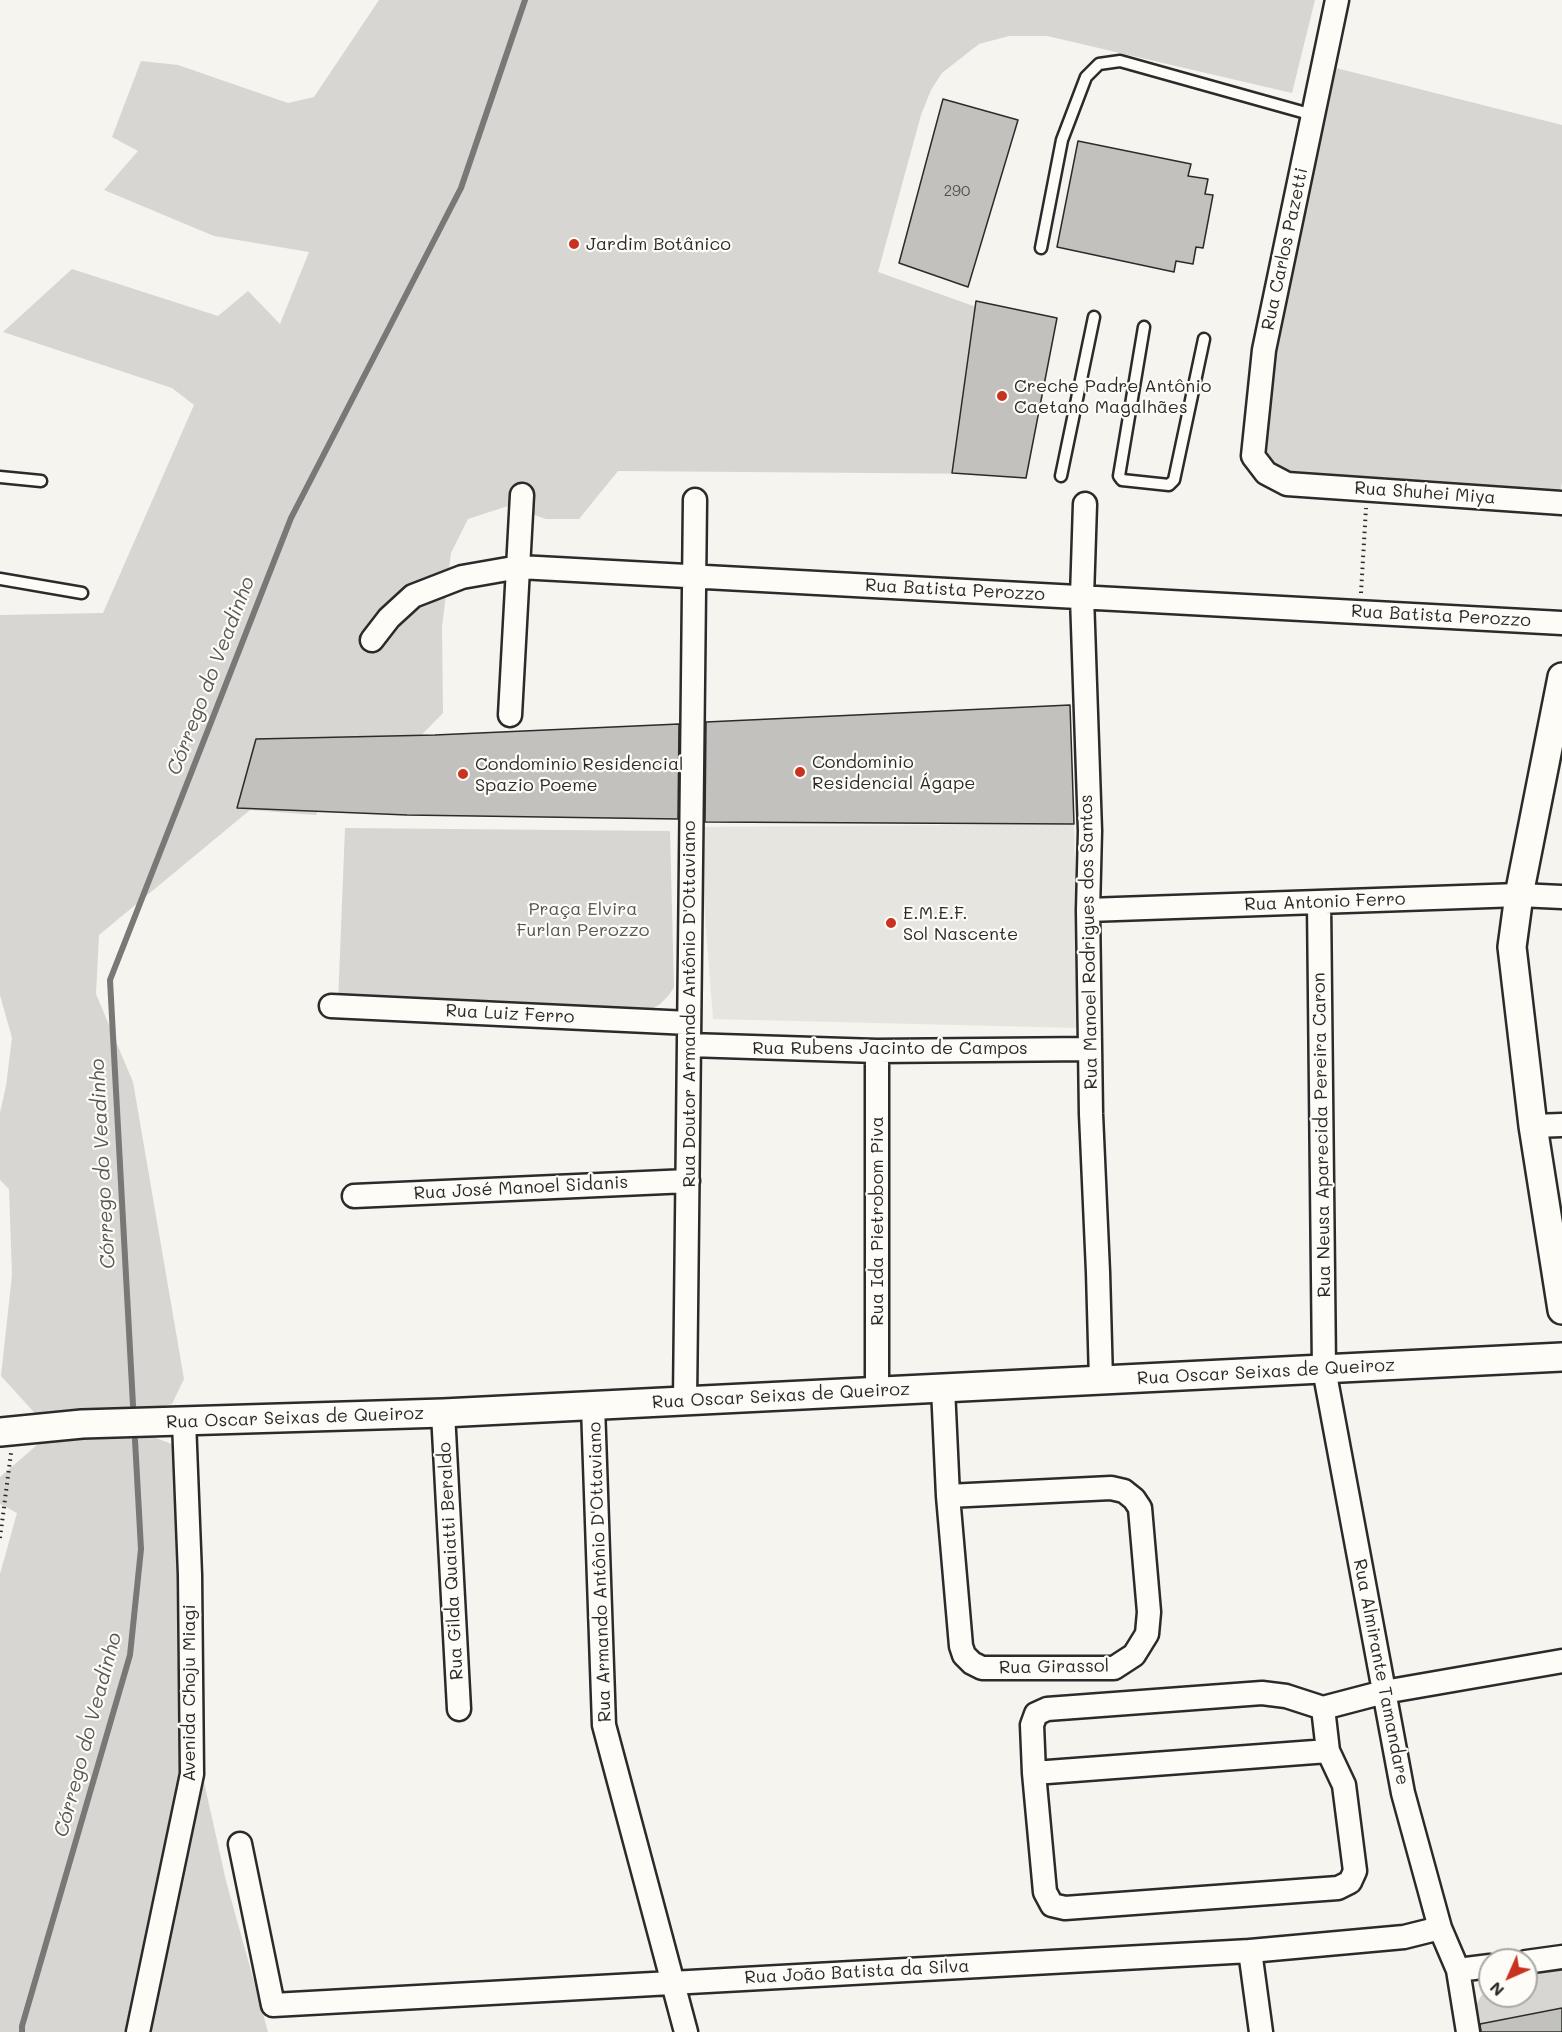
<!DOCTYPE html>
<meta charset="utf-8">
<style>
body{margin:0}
#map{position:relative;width:1562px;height:2032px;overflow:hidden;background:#f5f4ef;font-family:Mali,sans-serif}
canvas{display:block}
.north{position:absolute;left:1478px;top:1948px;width:60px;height:60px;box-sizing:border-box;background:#fdfcf7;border:2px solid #a9a8a5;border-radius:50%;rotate:225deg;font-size:16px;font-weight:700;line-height:24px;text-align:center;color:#2b2b2b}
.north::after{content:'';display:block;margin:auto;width:21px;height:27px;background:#c8321e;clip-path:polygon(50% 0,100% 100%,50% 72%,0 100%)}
</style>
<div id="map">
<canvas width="1562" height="2032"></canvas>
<div class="north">N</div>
</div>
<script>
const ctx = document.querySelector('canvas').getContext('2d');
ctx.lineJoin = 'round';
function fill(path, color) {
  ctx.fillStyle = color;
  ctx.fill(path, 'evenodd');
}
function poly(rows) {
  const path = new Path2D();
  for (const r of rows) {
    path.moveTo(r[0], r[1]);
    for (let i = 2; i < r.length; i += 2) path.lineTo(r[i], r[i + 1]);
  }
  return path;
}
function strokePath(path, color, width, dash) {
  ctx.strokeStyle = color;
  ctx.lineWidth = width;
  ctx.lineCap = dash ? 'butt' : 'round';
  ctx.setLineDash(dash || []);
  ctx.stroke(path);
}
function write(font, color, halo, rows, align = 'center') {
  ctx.font = font + ' Mali,sans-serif';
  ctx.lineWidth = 4.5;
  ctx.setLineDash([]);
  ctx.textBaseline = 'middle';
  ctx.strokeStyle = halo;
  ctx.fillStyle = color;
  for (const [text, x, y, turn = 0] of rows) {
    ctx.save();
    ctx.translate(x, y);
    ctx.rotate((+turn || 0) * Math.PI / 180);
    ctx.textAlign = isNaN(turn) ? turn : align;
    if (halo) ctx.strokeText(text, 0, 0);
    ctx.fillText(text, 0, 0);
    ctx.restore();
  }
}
const built = poly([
 [1074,824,1079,1028,713,1019,698,827]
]);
const green = poly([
 [379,0,1315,0,1292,93,1047,36,1009,36,979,44,942,73,931,90,921,115,878,272,1007,318,998,474,618,471,579,519,546,519,508,506,468,519,451,553,442,627,443,713,399,758,334,777,316,815,250,810,99,935,96,994,133,1082,184,1379,172,1404,122,1416,106,1435,151,1436,179,1447,177,1660,226,1881,268,2032,0,2032,0,1574,17,1513,0,1504,0,1477,52,1432,1,1376,12,1275,9,1189,0,1180,0,1113,6,1086,12,1038,0,995,0,615,103,613,194,405,172,388,3,332,72,269,218,316,248,291,280,324,309,252,214,236,104,190,138,151,112,137,141,61,178,65,288,103,314,97],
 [1324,65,1562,125,1562,483,1560,492,1293,477,1271,469,1258,453],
 [345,828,670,831,674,987,669,995,659,1005,649,1010,338,1003],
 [1562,1971,1562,2032,1473,2032,1472,2013,1481,1996,1490,1988,1490,1996,1526,1996,1526,1976,1539,1973]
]);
const stream = poly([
 [133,1405,110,980,291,518,461,188,525,0],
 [22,2032,22,2026,130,1655,141,1549,135,1440]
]);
const building = poly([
 [943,99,1018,120,968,287,899,263,943,99],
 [1078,141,1191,164,1188,176,1208,179,1205,194,1213,195,1203,248,1196,247,1193,264,1176,261,1174,272,1057,247,1078,141],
 [976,301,1057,318,1026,478,952,473,976,301],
 [1070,705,1074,824,705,822,706,722,1070,705],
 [679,724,678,819,407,815,237,808,256,739,435,735,679,724],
 [1562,2008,1562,2032,1481,2032,1480,2024,1562,2008]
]);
const path = poly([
 [1361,593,1366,508],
 [0,1538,11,1453]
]);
const service = poly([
 [1041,248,1062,140,1086,77,1099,64,1120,61,1313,115],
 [1144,327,1119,476,1122,480,1169,485,1174,480,1204,339],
 [1061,476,1094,317],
 [0,477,41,481],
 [0,579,82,593]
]);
const minor = poly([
 [1337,0,1264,350,1253,456,1266,473,1287,484,1562,503],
 [1085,504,1082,597,1090,831,1088,910,1091,1114,1098,1272,1101,1380],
 [372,640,389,618,413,596,462,577,519,567,1562,623],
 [510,715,522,495],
 [1319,902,1324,1369,1403,1793,1440,1928,1458,1970,1468,2032],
 [1088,910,1519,895,1562,897],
 [331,1006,689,1023],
 [689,1045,877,1051,1090,1049],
 [1533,1126,1562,1125],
 [354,1196,688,1181],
 [943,1388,948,1496,961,1646,964,1655,972,1663,982,1668,1114,1668,1134,1655,1147,1634,1149,1612,1140,1508,1134,1499,1124,1491,1111,1488,948,1496],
 [877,1391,877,1051],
 [685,1401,695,500],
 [593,1406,604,1725,686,2032],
 [443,1413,459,1709],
 [1323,1708,1328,1751,1344,1785,1355,1871,1350,1882,1338,1888,1065,1908,1052,1905,1045,1892,1034,1773,1032,1725,1036,1714,1047,1709,1262,1693,1286,1696,1323,1708,1384,1692,1562,1661],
 [1034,1773,1328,1751],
 [240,1844,273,2005,1250,1951,1404,1937,1440,1928],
 [1250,1951,1261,2032],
 [1526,1962,1562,1957],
 [1458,1970,1490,1966],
 [138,2032,192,1774,190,1575,184,1421]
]);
const tertiary = poly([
 [1562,677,1519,895,1512,947,1533,1126,1562,1310],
 [0,1432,82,1424,443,1413,1562,1357]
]);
const markers = [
 [574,244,6,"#c8321e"],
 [1002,396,6,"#c8321e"],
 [800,772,6,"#c8321e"],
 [463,774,6,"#c8321e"],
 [891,923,6,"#c8321e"]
];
const numberNames = [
 ["290",957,191]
];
const poiNames = [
 ["Jardim Botânico",586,244],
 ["Creche Padre Antônio",1014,386],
 ["Caetano Magalhães",1014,407],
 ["Condominio",812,762],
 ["Residencial Ágape",812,783],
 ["Condominio Residencial",475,764],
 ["Spazio Poeme",475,785],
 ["E.M.E.F.",903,913],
 ["Sol Nascente",903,934]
];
const streetNames = [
 ["Rua Carlos Pazetti",1285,249,-78],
 ["Rua Shuhei Miya",1425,493,4],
 ["Rua Batista Perozzo",955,590,3],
 ["Rua Batista Perozzo",1441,616,3],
 ["Rua Antonio Ferro",1325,902,-2],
 ["Rua Manoel Rodrigues dos Santos",1089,942,-91],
 ["Rua Doutor Armando Antônio D'Ottaviano",689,1004,-90],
 ["Rua Luiz Ferro",510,1014,3],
 ["Rua Rubens Jacinto de Campos",890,1048],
 ["Rua Neusa Aparecida Pereira Caron",1322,1135,-91],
 ["Rua José Manoel Sidanis",521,1188,-3],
 ["Rua Ida Pietrobom Piva",877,1221,-90],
 ["Rua Oscar Seixas de Queiroz",1266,1372,-3],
 ["Rua Oscar Seixas de Queiroz",781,1396,-3],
 ["Rua Oscar Seixas de Queiroz",295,1418,-2],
 ["Rua Gilda Quaiatti Beraldo",451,1561,-93],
 ["Rua Armando Antônio D'Ottaviano",600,1572,-92],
 ["Rua Girassol",1054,1667,-1],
 ["Rua Almirante Tamandare",1381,1672,79],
 ["Avenida Choju Miagi",189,1693,-90],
 ["Rua João Batista da Silva",857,1972,-3]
];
const parkNames = [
 ["Praça Elvira",583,909],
 ["Furlan Perozzo",583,930]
];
const waterNames = [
 ["Córrego do Veadinho",211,676,-69],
 ["Córrego do Veadinho",103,1164,-93],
 ["Córrego do Veadinho",88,1735,-75]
];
fill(built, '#e6e5e0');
fill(green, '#d7d6d2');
strokePath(stream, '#797877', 6);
fill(building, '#c2c1be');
strokePath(building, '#2b2b2b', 1.5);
strokePath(service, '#2b2b2b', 15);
strokePath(minor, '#2b2b2b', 27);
strokePath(tertiary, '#2b2b2b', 32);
strokePath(path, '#2b2b2b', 4, [1.5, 4.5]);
strokePath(service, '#fdfcf7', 10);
strokePath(minor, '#fdfcf7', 22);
strokePath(tertiary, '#fdfcf7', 27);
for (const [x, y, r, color] of markers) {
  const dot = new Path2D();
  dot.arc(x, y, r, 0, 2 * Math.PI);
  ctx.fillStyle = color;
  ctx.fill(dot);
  strokePath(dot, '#fdfcf7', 2);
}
write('15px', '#515050', null, numberNames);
write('18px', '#2b2b2b', '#fdfcf7', poiNames, 'left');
write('18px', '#2b2b2b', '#fdfcf7', streetNames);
write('18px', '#565655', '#fdfcf7', parkNames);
write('italic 20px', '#585857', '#fdfcf7', waterNames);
</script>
